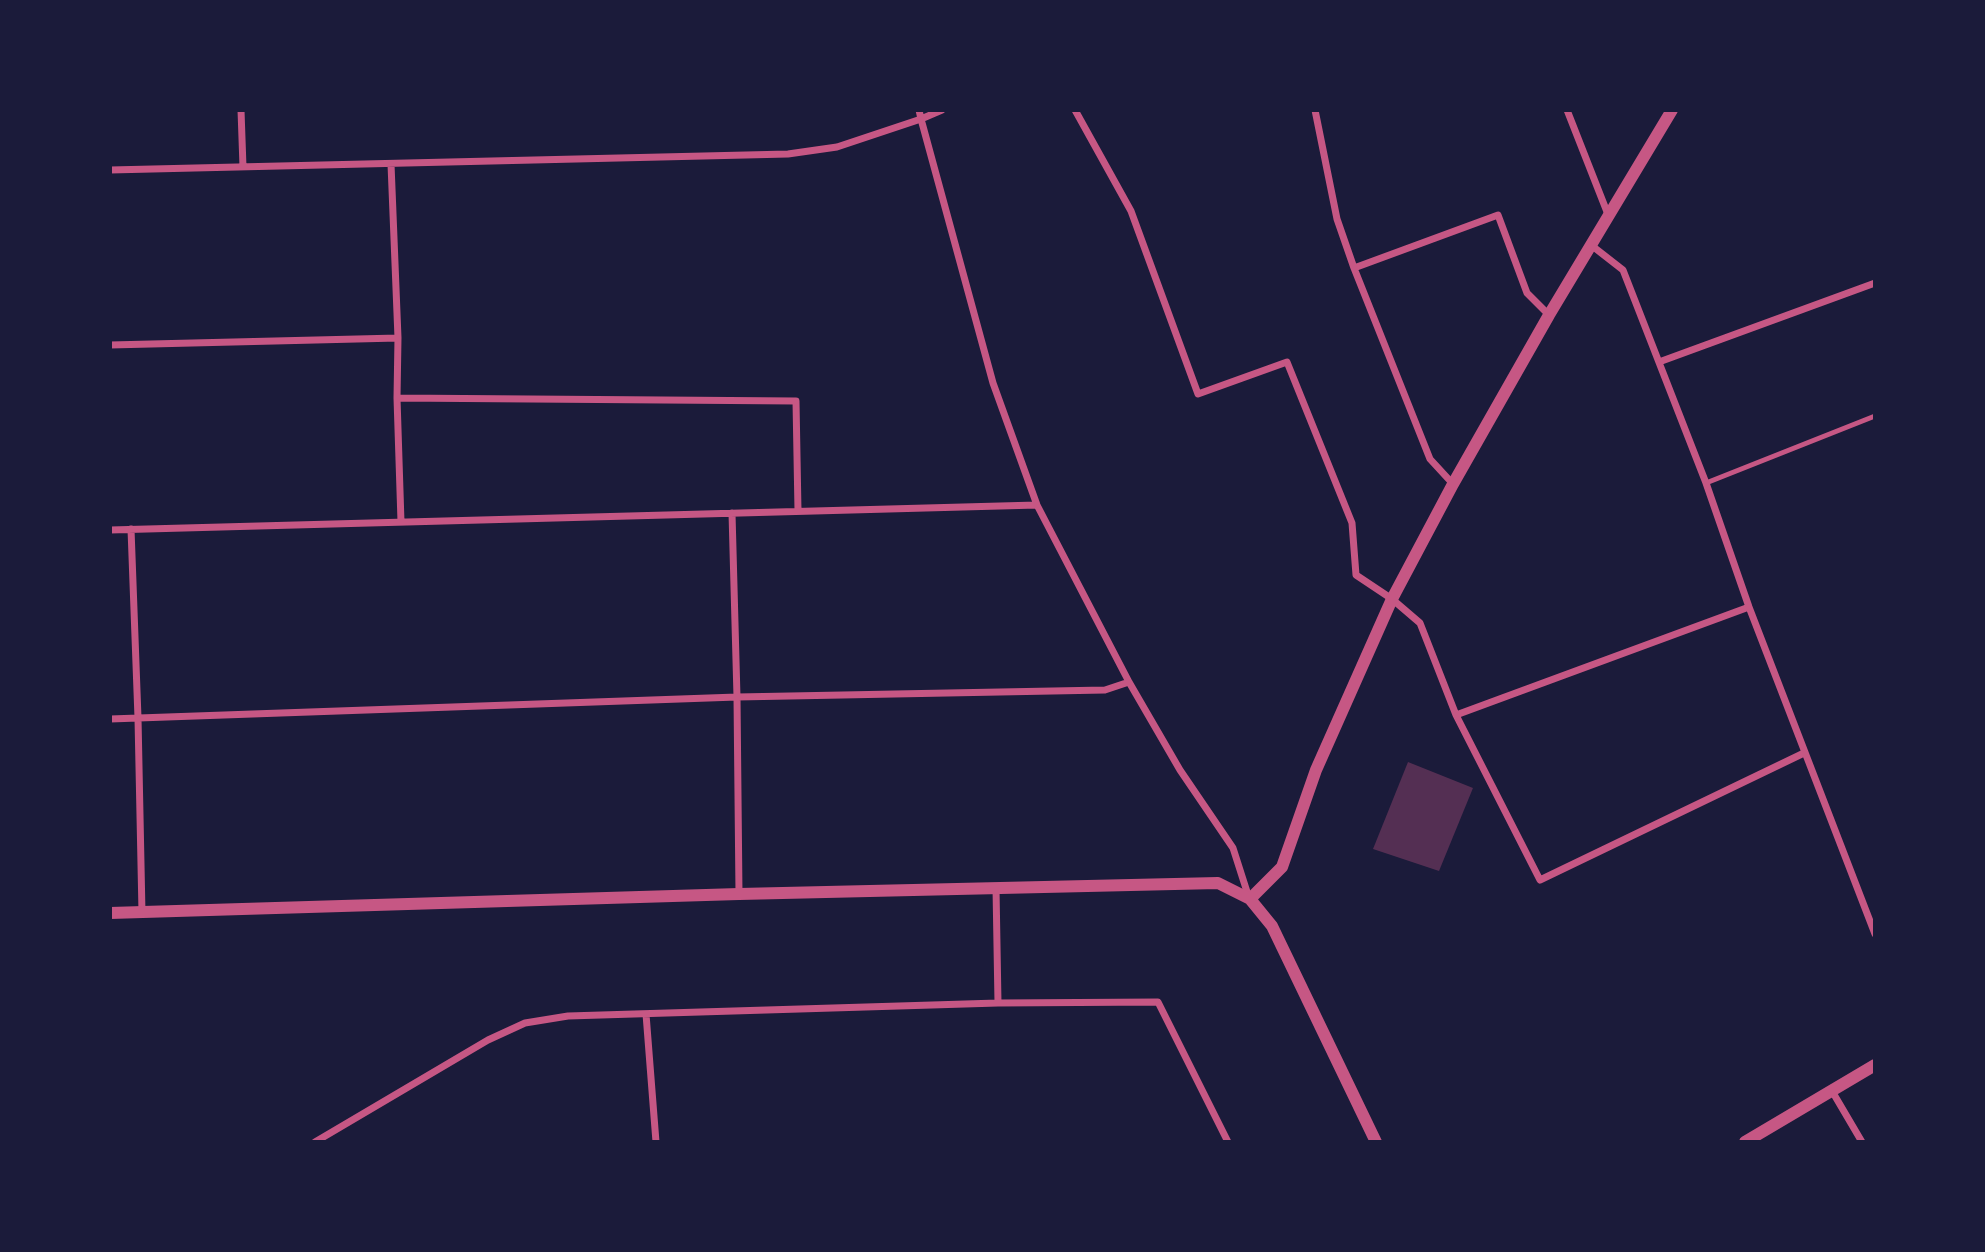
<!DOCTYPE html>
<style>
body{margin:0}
#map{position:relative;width:1985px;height:1252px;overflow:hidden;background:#1b1b3a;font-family:"Crimson Pro",serif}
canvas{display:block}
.frame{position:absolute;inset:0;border:112px solid #1b1b3a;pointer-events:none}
</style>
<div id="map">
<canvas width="1985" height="1252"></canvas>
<div class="frame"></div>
</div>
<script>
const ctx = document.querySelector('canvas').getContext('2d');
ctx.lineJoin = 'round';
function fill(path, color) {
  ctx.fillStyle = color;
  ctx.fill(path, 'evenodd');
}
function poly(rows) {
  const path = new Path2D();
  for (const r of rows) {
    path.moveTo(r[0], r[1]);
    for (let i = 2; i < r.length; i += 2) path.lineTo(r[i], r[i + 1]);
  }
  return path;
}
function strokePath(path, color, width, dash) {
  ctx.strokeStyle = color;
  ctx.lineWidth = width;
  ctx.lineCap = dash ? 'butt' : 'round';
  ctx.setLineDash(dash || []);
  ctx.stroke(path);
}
const building = poly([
 [1408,762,1473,788,1439,871,1373,849]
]);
const service = poly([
 [1706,483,1875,416]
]);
const minor = poly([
 [241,110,243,167],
 [919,110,921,119,942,110],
 [1075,110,1131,211,1198,394,1287,362,1352,523,1356,575,1392,599,1420,623,1456,715,1749,607],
 [1315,110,1337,219,1354,268,1498,215,1527,293,1549,315],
 [1567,110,1609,217],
 [391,164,398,338,397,398],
 [110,170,788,154,837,147,921,119,993,383,1037,505,1129,682,1180,770,1233,848,1249,898],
 [1591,245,1623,270,1706,483,1749,607,1875,934],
 [1354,268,1430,459,1453,484],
 [110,345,398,338],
 [1659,362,1875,283],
 [401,522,397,398,796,401,798,511],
 [131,529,138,718,142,913],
 [110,530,1037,505],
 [1456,715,1540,880,1804,753],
 [110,719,737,697,732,513],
 [996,888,998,1003,1158,1002,1228,1142],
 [739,894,737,697,1105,690,1129,682],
 [646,1014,656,1142],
 [1832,1091,1862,1142],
 [315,1142,488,1040,525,1023,568,1016,998,1003]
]);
const tertiary = poly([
 [1250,899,1282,867,1316,770,1392,599,1453,484,1549,315,1672,110],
 [110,913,739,894,1218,883,1250,899,1272,926,1376,1142],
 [1745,1142,1875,1065]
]);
fill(building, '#542f53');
strokePath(service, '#c65784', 5);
strokePath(minor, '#c65784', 7);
strokePath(tertiary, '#c65784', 12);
</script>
